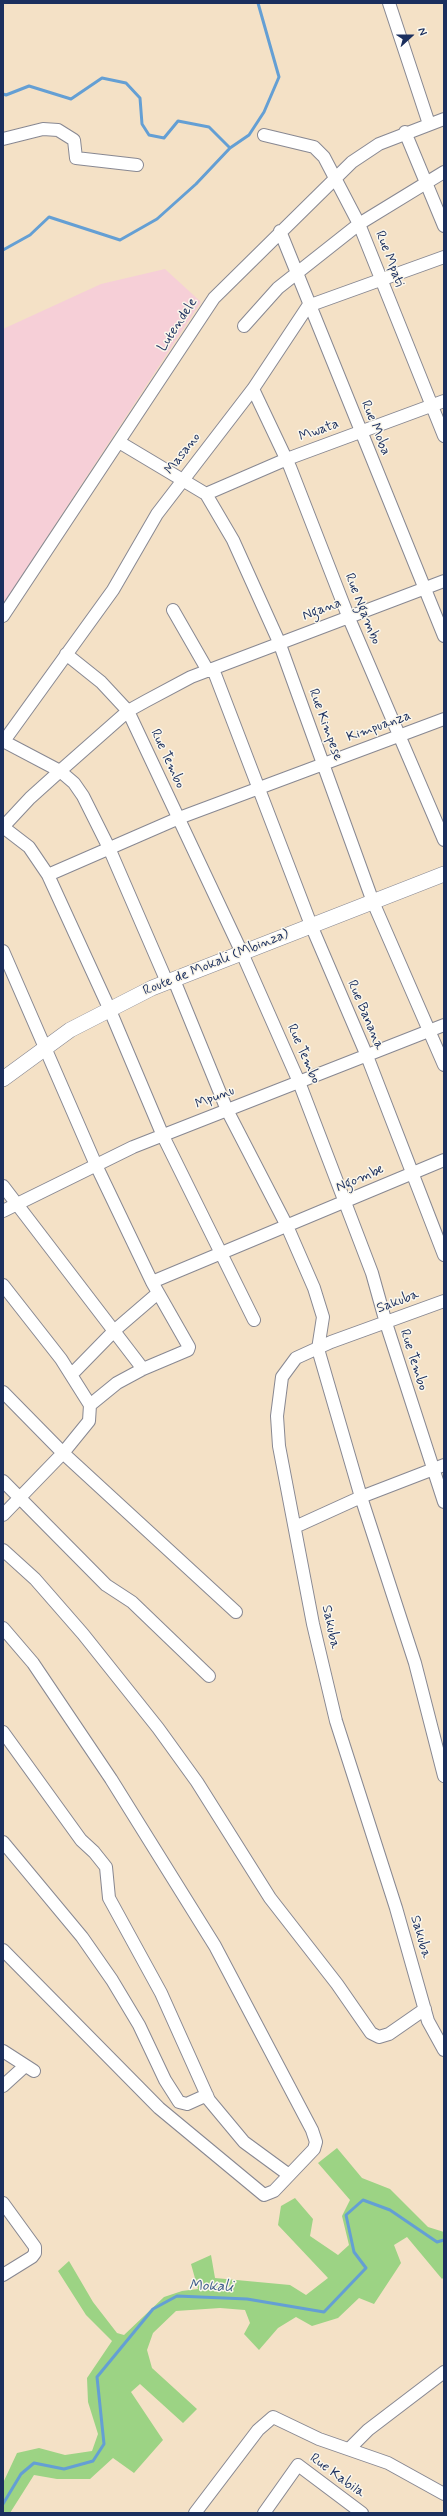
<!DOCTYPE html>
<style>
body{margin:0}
#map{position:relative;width:447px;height:2516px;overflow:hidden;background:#f4e1c6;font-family:Mynerve,sans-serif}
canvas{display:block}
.frame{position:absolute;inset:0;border:4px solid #1b2f5e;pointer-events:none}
.north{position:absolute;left:391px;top:16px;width:40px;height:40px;-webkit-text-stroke:3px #fbf7ec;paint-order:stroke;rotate:69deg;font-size:11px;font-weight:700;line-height:16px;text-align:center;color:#1b2f5e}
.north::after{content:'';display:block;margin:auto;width:14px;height:18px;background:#1b2f5e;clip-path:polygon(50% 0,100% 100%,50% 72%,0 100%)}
</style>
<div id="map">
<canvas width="447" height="2516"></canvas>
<div class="frame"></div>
<div class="north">N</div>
</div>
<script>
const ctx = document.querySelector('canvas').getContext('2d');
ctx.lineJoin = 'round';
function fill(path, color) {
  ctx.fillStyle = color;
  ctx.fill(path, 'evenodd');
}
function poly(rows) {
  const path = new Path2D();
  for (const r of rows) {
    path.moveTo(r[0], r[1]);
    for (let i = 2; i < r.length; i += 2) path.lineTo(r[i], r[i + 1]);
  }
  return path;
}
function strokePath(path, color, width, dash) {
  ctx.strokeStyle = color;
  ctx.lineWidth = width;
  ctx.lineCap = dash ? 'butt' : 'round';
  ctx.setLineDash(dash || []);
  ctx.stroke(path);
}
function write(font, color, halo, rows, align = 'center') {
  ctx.font = font + ' Mynerve,sans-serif';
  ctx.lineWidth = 3;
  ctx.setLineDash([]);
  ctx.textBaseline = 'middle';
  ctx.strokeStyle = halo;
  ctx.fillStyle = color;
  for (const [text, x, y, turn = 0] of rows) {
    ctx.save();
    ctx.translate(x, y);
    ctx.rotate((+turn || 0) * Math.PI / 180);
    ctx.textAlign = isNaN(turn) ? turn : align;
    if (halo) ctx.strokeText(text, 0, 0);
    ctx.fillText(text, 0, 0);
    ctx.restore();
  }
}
const built = poly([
 [165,269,201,302,3,604,3,329,101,284]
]);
const green = poly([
 [337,2148,362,2178,390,2189,428,2227,444,2232,444,2277,442,2279,407,2237,394,2245,401,2263,374,2304,359,2298,338,2318,312,2326,296,2317,278,2328,259,2350,244,2334,250,2323,245,2310,220,2308,176,2311,153,2333,147,2350,152,2368,197,2409,183,2423,140,2384,131,2392,163,2440,134,2473,113,2458,90,2479,57,2479,34,2475,10,2513,3,2513,3,2483,17,2453,39,2448,65,2455,92,2451,98,2434,88,2402,87,2378,112,2341,86,2315,58,2271,69,2261,93,2302,117,2333,124,2335,164,2297,182,2291,198,2289,191,2264,211,2255,215,2278,290,2285,306,2295,328,2278,278,2225,281,2206,295,2198,313,2219,310,2236,338,2255,349,2245,342,2216,350,2200,318,2163]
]);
const stream = poly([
 [3,94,6,95,29,86,71,99,102,78,126,83,140,98,142,124,149,135,164,138,178,121,209,127,230,148],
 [3,250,30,235,49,217,120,240,157,219,196,184,230,148,249,135,264,112,279,77,258,3],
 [3,2504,21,2474,34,2463,64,2469,93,2461,104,2444,97,2377,153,2309,177,2296,247,2299,324,2312,366,2268,354,2252,346,2215,363,2200,390,2210,437,2242,444,2240]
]);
const minor = poly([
 [389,3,429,124],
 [405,132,444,226],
 [264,135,314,147,324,157,359,224,444,436],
 [3,139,43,129,58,130,74,140,76,158,137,165],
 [280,231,444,636],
 [244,326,278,288,359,224,444,172],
 [253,389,290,467,348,616,444,840],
 [119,442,206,494,233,540,279,642,373,902,444,1065],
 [206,494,287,459,444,401],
 [173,610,208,671],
 [3,616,214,298,352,162,379,144,444,119],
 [66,654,101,682,128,711,242,953,299,1082,372,1273,386,1323,444,1502],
 [213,669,311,925,367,1056,444,1255],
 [3,741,60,771,74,783,83,796,109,848,167,982],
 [4,741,113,590,157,514,253,389,308,306,444,257],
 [3,827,29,847,48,875,109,1008,163,1136,254,1320],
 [3,827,30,798,60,771,128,711,146,701,191,677,444,581],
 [48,875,179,818,444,719],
 [3,951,96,1165,152,1282,189,1347,188,1350,143,1369,117,1383,90,1405,89,1421,63,1453,3,1515],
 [174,980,227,1110,287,1226,314,1288,323,1317,318,1349,361,1497,415,1663,444,1776],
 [3,1186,143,1369],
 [3,1211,133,1147,444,1025],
 [152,1282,444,1160],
 [3,1285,61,1359,90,1405],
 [444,1301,331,1342,296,1358,282,1377,277,1416,279,1446,313,1624,336,1721,396,1908,428,2021,444,2050],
 [72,1374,115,1330,158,1293],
 [3,1392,63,1453,236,1612],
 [3,1481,106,1585,132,1602,209,1676],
 [295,1527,361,1497,444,1465],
 [3,1550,35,1579,83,1634,158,1728,197,1782,270,1898,337,1984,371,2033,379,2037,389,2034,425,2009],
 [3,1628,33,1663,111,1779,215,1946,312,2130,316,2142,314,2149,274,2191,264,2195,159,2108,3,1950],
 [3,1732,81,1840,94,1852,106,1867,109,1898,161,1993,209,2100,244,2142,289,2175],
 [3,1842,82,1937,112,1980,139,2025,165,2080,179,2102,187,2104,207,2095],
 [3,2051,34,2071],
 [3,2086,25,2066],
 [3,2203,35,2247,35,2253,32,2257,3,2275],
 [349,2449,368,2430,444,2372],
 [195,2513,258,2430,273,2417,319,2439,388,2463,444,2494],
 [264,2513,298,2465,362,2513]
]);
const tertiary = poly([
 [3,1079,70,1030,152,988,444,874]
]);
const streetNames = [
 ["Rue Mpati",389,259,69],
 ["Lutendele",178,325,-57],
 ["Rue Moba",375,428,68],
 ["Mwata",319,431,-20],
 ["Masano",183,454,-52],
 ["Rue Ngambo",362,609,68],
 ["Ngana",322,610,-21],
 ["Rue Kimpese",325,725,70],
 ["Kimpuanza",379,727,-20],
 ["Rue Tembo",167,759,65],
 ["Route de Mokali (Mbinza)",216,963,-22],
 ["Rue Banana",365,1015,67],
 ["Rue Tembo",303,1054,66],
 ["Mpunu",215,1098,-22],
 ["Ngombe",360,1179,-23],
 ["Sakuba",398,1302,-21],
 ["Rue Tembo",413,1360,72],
 ["Sakuba",330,1627,78],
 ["Sakuba",420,1937,74],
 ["Rue Kabila",337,2476,36]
];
const waterNames = [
 ["Mokali",211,2287,2]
];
fill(built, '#f6cfd7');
fill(green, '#9cd384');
strokePath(stream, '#649fd4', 3);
strokePath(minor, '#888892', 14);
strokePath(tertiary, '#888892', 16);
strokePath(minor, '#fff', 12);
strokePath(tertiary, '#fff', 15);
write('14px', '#1b2f5e', '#fbf7ec', streetNames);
write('italic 15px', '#355687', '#fbf7ec', waterNames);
</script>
